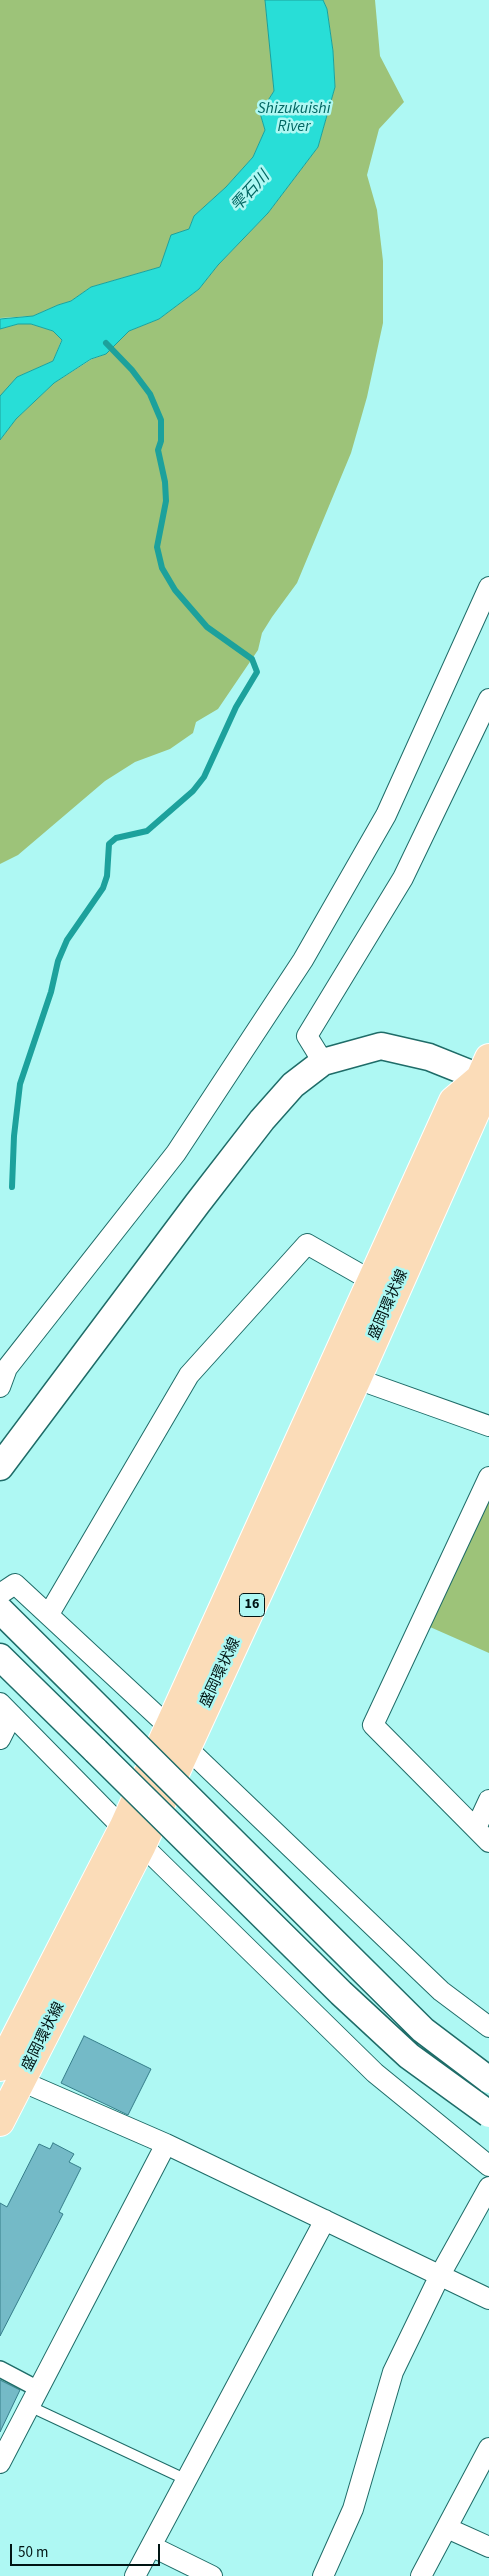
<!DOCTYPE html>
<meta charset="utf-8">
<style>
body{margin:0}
#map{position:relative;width:489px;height:2576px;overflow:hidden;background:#aef8f3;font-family:"Source Sans 3",sans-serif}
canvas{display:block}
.scale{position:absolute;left:10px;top:2544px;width:150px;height:22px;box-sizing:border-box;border:2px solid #001413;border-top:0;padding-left:6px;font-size:15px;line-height:18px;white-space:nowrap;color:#001413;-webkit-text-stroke:4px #aef8f3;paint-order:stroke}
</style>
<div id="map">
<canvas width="489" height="2576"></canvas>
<div class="scale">50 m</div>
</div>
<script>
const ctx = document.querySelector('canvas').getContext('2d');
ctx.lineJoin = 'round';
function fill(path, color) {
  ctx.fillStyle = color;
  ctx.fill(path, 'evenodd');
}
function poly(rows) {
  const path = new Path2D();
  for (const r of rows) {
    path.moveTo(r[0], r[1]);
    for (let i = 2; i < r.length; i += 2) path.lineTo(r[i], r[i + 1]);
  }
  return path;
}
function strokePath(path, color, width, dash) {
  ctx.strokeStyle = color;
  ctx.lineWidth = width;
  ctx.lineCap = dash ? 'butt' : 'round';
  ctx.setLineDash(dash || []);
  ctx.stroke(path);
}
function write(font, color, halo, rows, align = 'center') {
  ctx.font = font + ' "Source Sans 3","Noto Sans JP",sans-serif';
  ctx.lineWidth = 5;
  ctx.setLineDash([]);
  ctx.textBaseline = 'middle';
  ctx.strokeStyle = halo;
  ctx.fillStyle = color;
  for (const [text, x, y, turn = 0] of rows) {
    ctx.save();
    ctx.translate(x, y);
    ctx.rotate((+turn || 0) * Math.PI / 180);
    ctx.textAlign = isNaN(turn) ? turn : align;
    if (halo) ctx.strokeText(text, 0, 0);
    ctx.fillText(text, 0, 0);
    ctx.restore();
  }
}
const green = poly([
 [0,0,265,0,272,66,274,91,260,113,265,130,253,157,226,187,194,216,189,229,171,236,160,267,91,287,71,301,58,305,33,316,0,318],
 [323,0,375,0,380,56,404,102,379,129,367,175,377,210,383,261,383,323,367,397,351,453,297,583,272,617,262,633,258,650,218,709,196,722,193,733,170,749,135,762,105,781,18,855,0,864,0,440,16,419,54,383,92,359,106,354,129,331,159,319,199,289,218,265,268,213,318,147,335,87,333,51,327,9],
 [18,324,31,324,53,331,62,339,53,361,17,377,0,397,0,329],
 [489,1498,489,1653,430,1627]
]);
const water = poly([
 [265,0,323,0,327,9,333,51,335,87,318,147,268,213,218,265,199,289,159,319,129,331,106,354,91,359,54,383,16,419,0,440,0,396,17,377,53,361,62,340,53,331,31,324,18,324,0,329,0,319,33,316,58,305,71,301,91,287,160,267,171,235,189,229,194,216,226,187,253,157,265,130,260,113,274,91,265,0]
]);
const stream = poly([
 [12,1187,14,1136,20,1084,51,992,58,961,67,940,103,888,107,876,109,844,116,838,147,831,193,791,204,777,236,707,257,672,252,659,207,627,175,590,162,568,157,547,166,501,165,482,158,450,161,441,161,420,150,394,132,370,106,343]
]);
const building = poly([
 [84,2036,151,2069,128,2115,61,2083,84,2036],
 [53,2143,74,2154,69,2162,81,2168,59,2212,63,2214,0,2336,0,2203,7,2207,39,2144,50,2149,53,2143],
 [0,2380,20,2390,0,2432,0,2380]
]);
const service = poly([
 [29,2406,187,2480]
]);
const pedestrian = poly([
 [0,2369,38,2389]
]);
const minor = poly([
 [323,1062,307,1036,403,878,489,699],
 [357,1379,489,1426],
 [0,1387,7,1368,176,1153,303,960,386,815,489,587],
 [489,1477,373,1725,489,1842],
 [0,1594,15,1584,168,1726],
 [49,1614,189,1375,307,1244,372,1281],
 [0,1703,123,1828],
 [0,1739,12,1715],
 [187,1748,441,1991,489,2027],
 [476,1828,489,1800],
 [142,1845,375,2073,489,2166],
 [166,2144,489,2299],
 [0,2463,166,2144,21,2081],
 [447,2528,489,2547],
 [151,2546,212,2576],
 [135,2576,325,2220],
 [323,2576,353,2509,393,2372,440,2275,489,2187],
 [421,2576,489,2448]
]);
const tertiary = poly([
 [0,1467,197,1204,262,1120,293,1085,323,1062,381,1046,429,1057,489,1081],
 [0,1657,96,1751]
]);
const primary = poly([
 [0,2067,123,1828,453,1101,480,1078],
 [0,2122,142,1845,357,1379,476,1111,480,1078,489,1058]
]);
const tertiaryBridge = poly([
 [0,1610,423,2030,489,2080],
 [96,1751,341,1993,409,2056,489,2114]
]);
const shields = [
 [252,1605,25]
];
const shieldNames = [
 ["16",252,1605]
];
const streetNames = [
 ["盛岡環状線",389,1305,-66],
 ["盛岡環状線",221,1673,-65],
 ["盛岡環状線",44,2037,-63]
];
const waterNames = [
 ["Shizukuishi",294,109],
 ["River",294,127],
 ["雫石川",251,192,-48]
];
fill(green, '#9dc379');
fill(water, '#28ded7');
strokePath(water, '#1ca19c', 1);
strokePath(stream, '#1ca19c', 6);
fill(building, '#74bac7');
strokePath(building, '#367e8a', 1);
strokePath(service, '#1f6c68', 12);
strokePath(pedestrian, '#1f6c68', 18);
strokePath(minor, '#1f6c68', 22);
strokePath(tertiary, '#1f6c68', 29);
strokePath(primary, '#fff', 30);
strokePath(service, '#fff', 10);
strokePath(pedestrian, '#fff', 15);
strokePath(minor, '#fff', 20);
strokePath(tertiary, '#fff', 26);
strokePath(primary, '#fbdcb8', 28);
strokePath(tertiaryBridge, '#1f6c68', 29, []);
strokePath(tertiaryBridge, '#fff', 26);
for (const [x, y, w] of shields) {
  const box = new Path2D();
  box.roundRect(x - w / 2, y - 11.5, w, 23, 4);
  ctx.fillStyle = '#aef8f3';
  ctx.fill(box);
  strokePath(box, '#001413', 1);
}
write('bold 14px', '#001413', null, shieldNames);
write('15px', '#001413', '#aef8f3', streetNames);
write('italic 16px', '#006662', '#aef8f3', waterNames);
</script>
